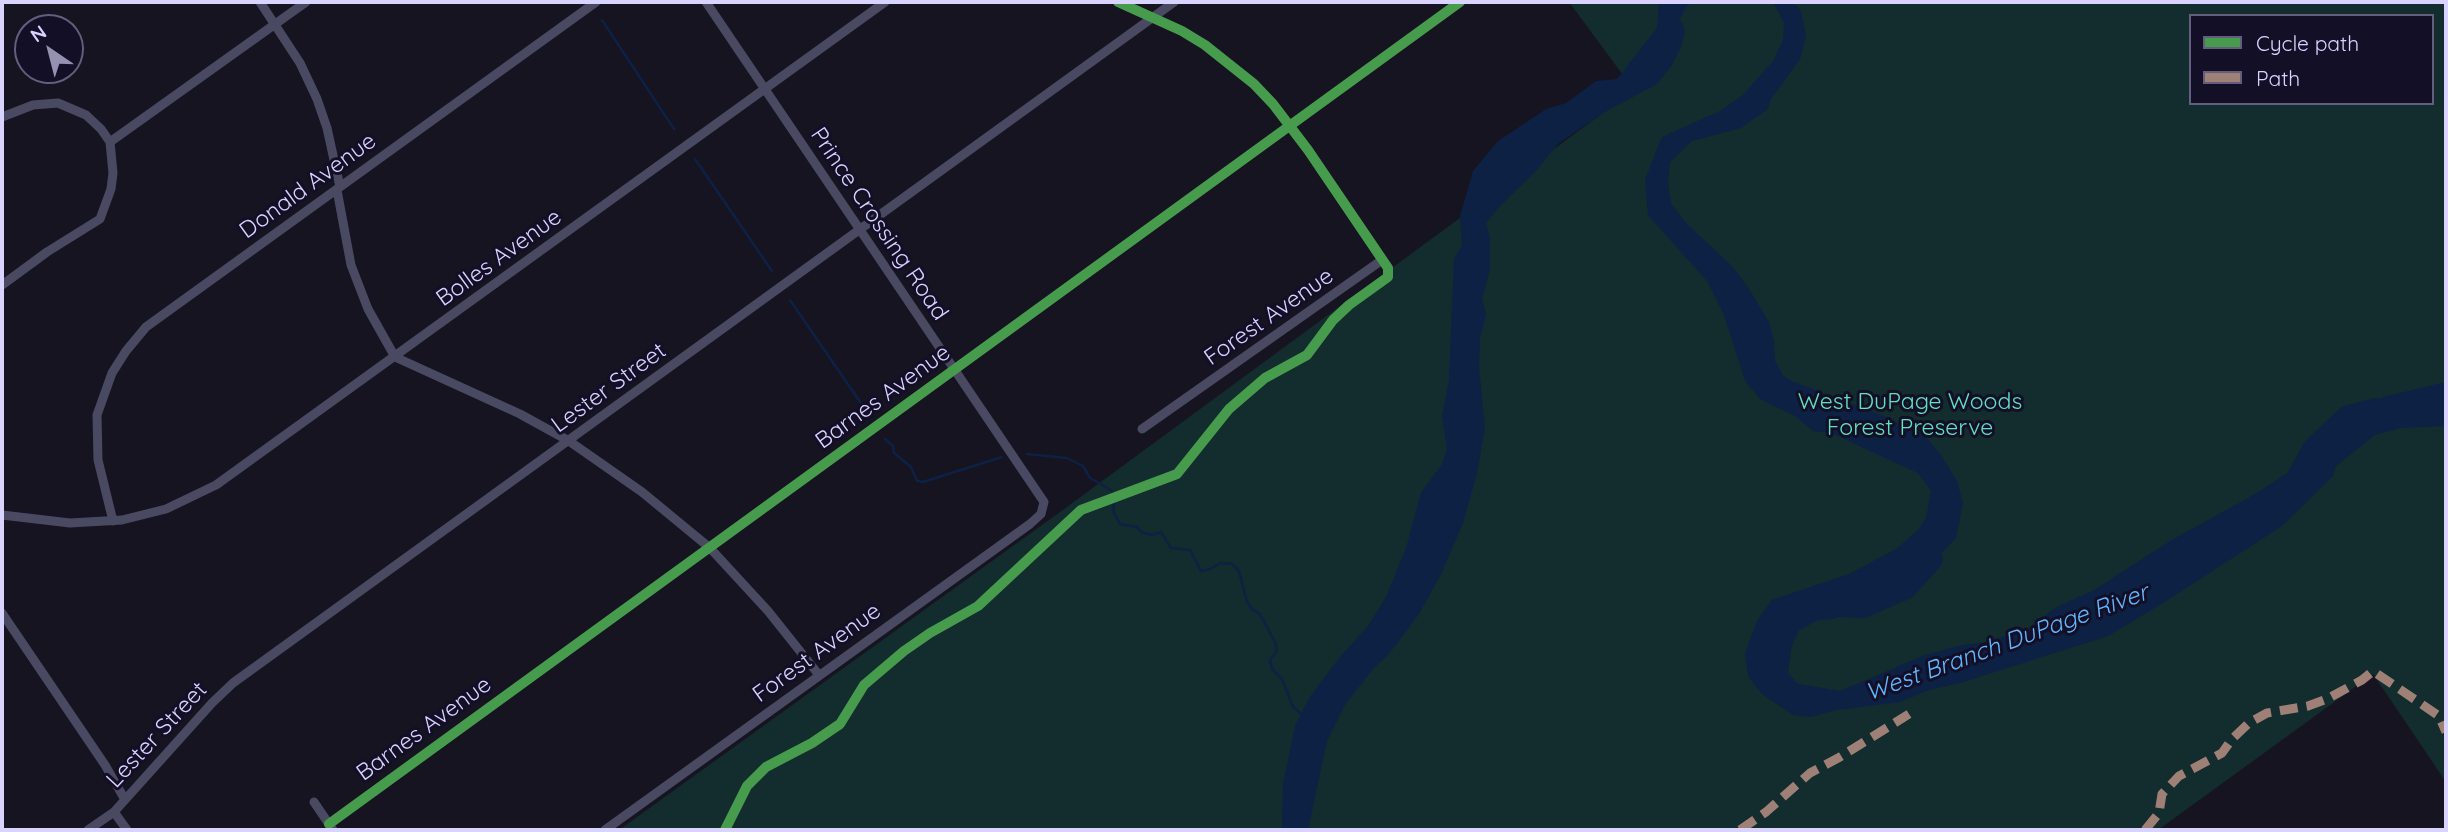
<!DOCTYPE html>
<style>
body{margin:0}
#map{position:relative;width:2448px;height:832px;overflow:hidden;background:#161421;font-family:Quicksand,sans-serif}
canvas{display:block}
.frame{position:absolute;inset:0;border:4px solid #d9d4ff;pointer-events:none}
.legend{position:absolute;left:2189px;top:14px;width:245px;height:91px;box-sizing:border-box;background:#130f26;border:2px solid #625e7d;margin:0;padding:9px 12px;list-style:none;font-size:21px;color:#d9d4ff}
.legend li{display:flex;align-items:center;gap:14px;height:35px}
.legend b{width:35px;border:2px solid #625e7d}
.north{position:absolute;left:14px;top:14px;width:70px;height:70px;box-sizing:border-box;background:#130f26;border:2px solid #625e7d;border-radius:50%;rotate:325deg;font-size:19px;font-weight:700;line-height:28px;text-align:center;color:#d9d4ff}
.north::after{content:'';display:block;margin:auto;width:24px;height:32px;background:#9591b1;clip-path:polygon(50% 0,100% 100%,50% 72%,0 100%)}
</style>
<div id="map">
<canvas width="2448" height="832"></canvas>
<div class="frame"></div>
<ul class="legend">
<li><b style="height:9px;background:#469c4c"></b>Cycle path</li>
<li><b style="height:9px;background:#9e8076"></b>Path</li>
</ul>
<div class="north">N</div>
</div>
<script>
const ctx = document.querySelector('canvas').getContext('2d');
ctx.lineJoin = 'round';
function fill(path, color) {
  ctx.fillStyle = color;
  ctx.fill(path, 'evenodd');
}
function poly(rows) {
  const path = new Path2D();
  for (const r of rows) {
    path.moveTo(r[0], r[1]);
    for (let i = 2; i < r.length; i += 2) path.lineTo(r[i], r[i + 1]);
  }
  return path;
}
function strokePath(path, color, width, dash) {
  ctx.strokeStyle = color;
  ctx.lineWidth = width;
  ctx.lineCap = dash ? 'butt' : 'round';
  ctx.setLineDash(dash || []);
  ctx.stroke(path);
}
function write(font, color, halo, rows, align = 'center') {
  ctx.font = font + ' Quicksand,sans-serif';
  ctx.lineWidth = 6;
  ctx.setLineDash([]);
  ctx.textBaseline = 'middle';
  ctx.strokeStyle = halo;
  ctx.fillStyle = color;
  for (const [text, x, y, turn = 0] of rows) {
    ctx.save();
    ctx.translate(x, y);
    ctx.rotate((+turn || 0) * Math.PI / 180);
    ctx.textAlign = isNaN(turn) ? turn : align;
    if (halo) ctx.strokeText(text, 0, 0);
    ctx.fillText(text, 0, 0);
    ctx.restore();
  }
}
const green = poly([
 [1569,2,2446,2,2446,782,2373,674,2158,830,619,830,1060,512,1634,90],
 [2191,16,2432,16,2432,103,2191,103]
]);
const water = poly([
 [1659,2,1697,2,1687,5,1680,19,1685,31,1681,47,1672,65,1657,84,1603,113,1558,144,1535,172,1500,206,1486,223,1490,238,1490,270,1482,298,1486,314,1480,338,1479,367,1485,428,1477,473,1463,523,1441,574,1419,614,1389,654,1374,668,1346,703,1327,741,1308,830,1282,830,1283,784,1295,726,1309,698,1339,658,1368,626,1386,597,1406,548,1421,493,1442,464,1447,449,1442,416,1449,380,1454,259,1462,245,1460,216,1473,171,1498,141,1546,109,1566,103,1596,81,1617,79,1657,28],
 [1773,2,1793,2,1801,11,1806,36,1800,59,1771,99,1768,109,1741,128,1692,141,1670,162,1668,182,1671,203,1686,223,1733,267,1749,289,1769,322,1774,341,1775,361,1783,375,1789,380,1886,417,1926,437,1941,455,1957,481,1963,503,1956,538,1919,577,1861,610,1833,619,1818,620,1799,630,1792,645,1788,673,1798,684,1840,691,1925,655,1963,645,1987,642,2029,628,2055,608,2094,590,2170,541,2257,493,2293,469,2349,416,2383,397,2446,382,2446,426,2401,428,2375,435,2336,466,2333,476,2282,526,2163,603,2108,636,1960,683,1929,690,1900,702,1837,710,1810,717,1793,715,1762,694,1748,676,1745,653,1758,619,1772,600,1849,574,1896,549,1918,530,1926,518,1931,491,1918,473,1831,433,1813,431,1795,416,1760,399,1745,381,1724,315,1707,281,1648,215,1645,179,1662,137,1720,111,1743,95,1773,61,1783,40,1784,23]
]);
const stream = poly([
 [602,20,674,129],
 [695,159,772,271],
 [790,300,867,412],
 [885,439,893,446,894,453,911,467,917,481,923,482,1002,457],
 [1027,454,1067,458,1083,466,1090,478,1111,490,1115,496,1113,511,1120,524,1137,527,1141,532,1152,535,1161,532,1171,548,1190,550,1201,571,1210,569,1221,563,1232,564,1239,571,1247,602,1252,609,1260,614,1275,642,1277,651,1270,660,1272,669,1282,679,1293,707,1302,714]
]);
const river = poly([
 [2297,474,2312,447,2346,415,2376,407],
 [1839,608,1863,609,1907,590,1934,560]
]);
const minor = poly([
 [260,2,300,63,317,99,327,128,340,187],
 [1118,2,1182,31,1205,45,1254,84,1273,104,1308,150,1382,260,1142,429],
 [2,117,33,105,58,103,86,115,101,129,110,142],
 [110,142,306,2],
 [337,190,351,265,368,309,395,357,520,414,569,441,642,492,710,548,768,611,819,675],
 [2,285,47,252,100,219,111,189,113,173,110,142],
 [2,515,70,523,122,520,166,509,216,485,885,2],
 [113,521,98,460,97,415,112,373,126,351,146,327,596,2],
 [2,613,105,765,124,798],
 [314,802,333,830],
 [114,812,127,830],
 [329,824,1460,2],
 [88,830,114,812,212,703,233,683,1174,2],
 [605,830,1030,524,1041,514,1044,502,706,2]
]);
const quiet = poly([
 [1740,830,1766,812,1810,773,1840,757,1909,714],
 [2145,830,2159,813,2162,794,2179,776,2222,753,2232,739,2249,723,2267,713,2308,706,2327,699,2362,680,2373,671,2439,716,2446,732]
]);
const cycleway = poly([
 [329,824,1460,2],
 [725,830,747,786,766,767,812,743,840,724,864,685,904,651,930,633,978,606,1081,510,1177,474,1229,409,1265,378,1307,355,1333,320,1349,305,1388,277,1388,268,1308,150,1273,104,1254,84,1205,45,1182,31,1118,2]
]);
const streetNames = [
 ["Donald Avenue",308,186,-36],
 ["Prince Crossing Road",879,224,56],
 ["Bolles Avenue",499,258,-36],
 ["Forest Avenue",1269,317,-35],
 ["Lester Street",609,388,-36],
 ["Barnes Avenue",883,397,-36],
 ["Forest Avenue",817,653,-36],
 ["Barnes Avenue",424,729,-36],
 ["Lester Street",157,735,-47]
];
const parkNames = [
 ["West DuPage Woods",1910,402],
 ["Forest Preserve",1910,428]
];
const waterNames = [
 ["West Branch DuPage River",2007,643,-20]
];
fill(green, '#132c2d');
fill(water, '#0d2144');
strokePath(stream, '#0d2144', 2.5);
strokePath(river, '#0d2144', 18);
strokePath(minor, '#4a4962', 9);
strokePath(quiet, '#9e8076', 9, [18, 9]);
strokePath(cycleway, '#469c4c', 10);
write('23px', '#d9d4ff', '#130f26', streetNames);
write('23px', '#5fe0c0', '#130f26', parkNames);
write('italic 24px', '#62b6ff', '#130f26', waterNames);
</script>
